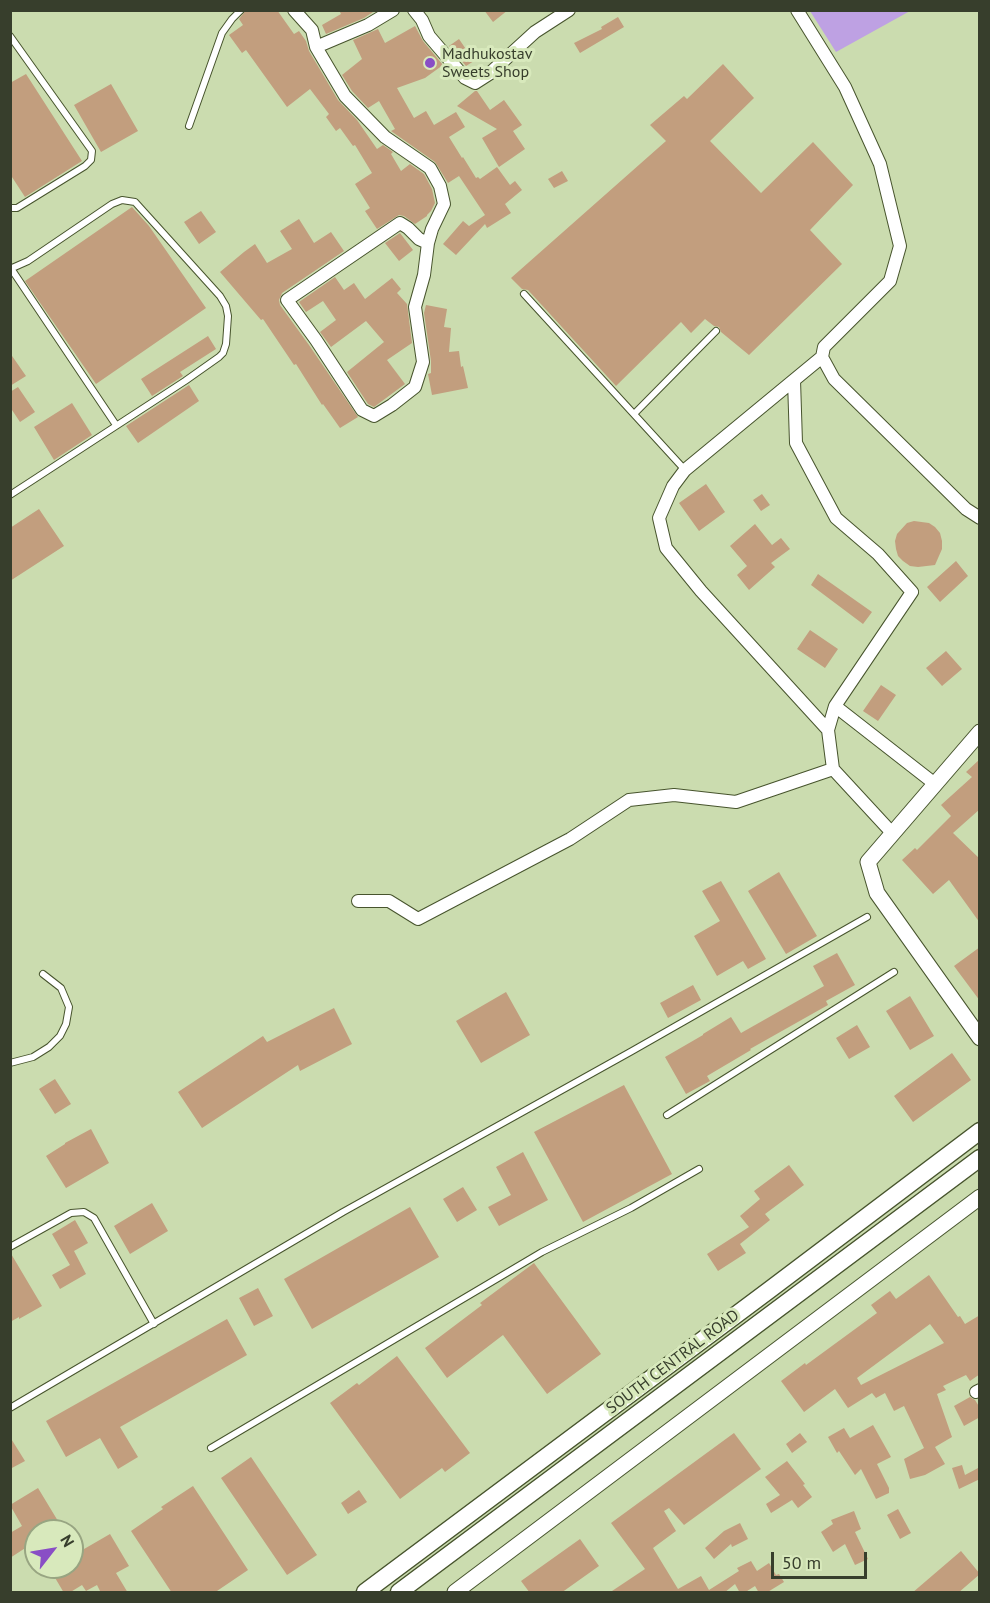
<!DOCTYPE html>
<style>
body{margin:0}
#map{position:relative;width:990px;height:1603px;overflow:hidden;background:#cbdcaf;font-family:"PT Sans",sans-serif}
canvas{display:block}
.frame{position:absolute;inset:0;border:12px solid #373e2c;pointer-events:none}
.north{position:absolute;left:24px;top:1519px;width:60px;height:60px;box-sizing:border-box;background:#d8e9bc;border:2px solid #98a582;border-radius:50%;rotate:59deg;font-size:16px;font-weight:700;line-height:24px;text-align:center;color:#373e2c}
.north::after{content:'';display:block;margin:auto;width:21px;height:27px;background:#894ec5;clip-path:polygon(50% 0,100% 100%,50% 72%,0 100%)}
.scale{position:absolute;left:771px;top:1552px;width:96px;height:27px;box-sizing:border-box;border:3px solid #373e2c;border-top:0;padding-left:8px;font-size:18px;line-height:21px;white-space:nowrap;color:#373e2c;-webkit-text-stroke:4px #d8e9bc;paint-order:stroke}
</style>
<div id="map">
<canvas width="990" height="1603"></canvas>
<div class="frame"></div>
<div class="north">N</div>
<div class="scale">50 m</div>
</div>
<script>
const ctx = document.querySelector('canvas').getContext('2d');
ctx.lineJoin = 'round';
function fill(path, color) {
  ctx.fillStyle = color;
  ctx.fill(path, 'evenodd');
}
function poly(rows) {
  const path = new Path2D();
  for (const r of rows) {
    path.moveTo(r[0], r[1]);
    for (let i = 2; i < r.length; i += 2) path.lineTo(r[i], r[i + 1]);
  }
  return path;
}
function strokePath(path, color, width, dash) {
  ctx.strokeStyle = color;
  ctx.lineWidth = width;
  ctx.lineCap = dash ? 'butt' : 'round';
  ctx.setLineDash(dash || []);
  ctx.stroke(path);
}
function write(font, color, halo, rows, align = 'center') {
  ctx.font = font + ' "PT Sans",sans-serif';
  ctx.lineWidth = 6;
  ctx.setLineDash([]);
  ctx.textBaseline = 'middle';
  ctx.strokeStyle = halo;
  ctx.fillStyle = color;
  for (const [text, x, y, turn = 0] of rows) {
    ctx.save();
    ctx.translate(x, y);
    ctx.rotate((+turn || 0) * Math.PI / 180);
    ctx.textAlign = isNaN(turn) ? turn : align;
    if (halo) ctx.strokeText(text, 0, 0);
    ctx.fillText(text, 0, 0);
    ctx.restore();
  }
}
const green = poly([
 [810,11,910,11,836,52]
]);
const building = poly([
 [246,10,277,10,294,34,299,31,306,41,309,51,338,100,357,120,377,149,383,145,393,152,391,154,401,171,410,164,424,174,432,189,435,203,431,211,427,215,427,216,415,224,404,216,399,215,377,229,365,211,370,208,355,184,372,173,355,145,353,146,340,128,336,131,326,117,329,114,310,89,287,107,246,50,242,53,229,35,243,25,239,19],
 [339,10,376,10,364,18,326,34,322,25,341,14],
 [484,10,508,10,493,22],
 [618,17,624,27,580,53,574,43,602,29,601,27],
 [415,26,423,41,443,65,425,78,397,88,414,118,426,111,434,125,456,112,465,127,449,137,462,158,463,157,476,178,478,177,480,179,497,167,510,185,515,181,522,190,505,204,511,213,487,228,485,224,456,255,443,244,463,221,469,226,485,215,459,176,448,183,435,162,391,131,395,129,379,101,368,108,352,91,342,75,362,59,353,40,378,29,385,43],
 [459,39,474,61,466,66,449,46],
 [723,64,754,98,710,141,761,193,813,142,853,185,810,230,842,264,749,355,721,332,719,327,714,326,705,319,691,333,681,322,616,386,528,290,522,289,511,278,666,141,650,125,684,96,687,99],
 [26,74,82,161,25,197,10,174,10,83],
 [111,84,138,131,101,152,74,105],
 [475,91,477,91,490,110,504,100,522,125,513,131,525,149,499,167,482,138,497,129,457,106],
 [562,171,568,181,554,188,548,179],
 [132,207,149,226,206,308,96,384,25,281],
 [201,211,216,232,199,244,184,222],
 [299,219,314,243,331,232,344,251,282,293,279,300,280,305,309,345,358,417,340,428,323,404,322,405,296,364,294,365,263,319,261,320,220,272,244,252,255,244,267,263,292,249,280,231],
 [400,233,413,250,399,261,385,243],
 [335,277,344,290,354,283,365,299,392,278,401,289,397,293,407,304,412,343,387,360,405,384,374,407,368,404,347,372,384,342,366,321,331,347,320,332,336,320,323,301,306,312,299,302],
 [426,305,447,309,444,327,451,328,449,352,459,351,461,367,463,366,468,388,432,395,428,374,431,373,431,361,424,313],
 [208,336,216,349,180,372,183,376,152,396,141,379],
 [10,353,26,376,10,386],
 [189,385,199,401,138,443,126,426],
 [18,387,35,412,20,422,10,407,10,392],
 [72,403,92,435,54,460,34,427],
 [706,484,725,512,699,531,679,503],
 [762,494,770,505,761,511,753,500],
 [39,509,64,546,10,581,10,528],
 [914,521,929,523,935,527,940,533,942,541,942,549,935,565,918,567,910,566,903,561,898,556,896,549,895,541,897,534,907,523],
 [755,524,772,545,781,538,790,549,771,563,775,567,749,590,737,575,747,566,730,546],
 [956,561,968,576,940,602,927,587],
 [818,574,872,612,863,624,811,585],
 [810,630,838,649,825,668,797,649],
 [946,651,962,669,942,686,926,668],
 [881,685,896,695,878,721,863,711],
 [980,759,980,809,953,833,980,859,980,923,949,880,933,894,902,860,915,848,917,850,951,816,941,805,972,777,966,772],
 [779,872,817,936,786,954,748,891],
 [721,881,766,959,748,969,743,961,717,976,694,936,720,921,702,891],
 [980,947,980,1001,954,966],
 [837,953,855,985,826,1001,828,1005,750,1049,751,1050,707,1076,710,1081,686,1094,665,1057,703,1035,703,1034,731,1017,741,1033,824,986,813,966],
 [693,985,701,1000,668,1018,660,1003],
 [506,992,530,1035,481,1063,456,1021],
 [910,996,934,1036,910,1050,886,1011],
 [334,1008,352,1044,300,1071,298,1065,202,1128,178,1092,263,1036,267,1042],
 [857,1025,870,1047,849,1059,836,1038],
 [952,1053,971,1080,913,1122,894,1096],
 [55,1079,71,1104,55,1114,39,1089],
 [624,1085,672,1174,583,1222,534,1132],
 [91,1129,109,1163,66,1188,46,1156,65,1144,65,1143],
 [523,1152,548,1200,499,1226,488,1207,511,1195,496,1167],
 [789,1165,804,1185,765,1214,770,1220,740,1244,746,1253,718,1271,707,1254,749,1227,740,1216,760,1199,754,1191],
 [463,1187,477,1210,457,1222,443,1199],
 [152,1203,168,1231,130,1254,114,1226],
 [410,1207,439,1257,312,1329,284,1279],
 [75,1220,88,1243,74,1251,86,1274,60,1289,52,1275,70,1265,52,1234],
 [10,1252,42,1306,19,1319,19,1317,10,1322],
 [534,1263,601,1354,547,1394,503,1335,447,1378,425,1348,482,1305,480,1303],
 [929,1275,958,1317,960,1316,965,1324,980,1315,980,1374,970,1381,966,1375,943,1386,946,1390,937,1394,952,1437,935,1447,945,1464,925,1475,910,1479,904,1459,924,1448,904,1406,894,1411,885,1393,876,1398,872,1393,848,1408,835,1389,804,1412,781,1381,805,1363,806,1365,877,1313,871,1305,890,1291,896,1299],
 [930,1324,944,1343,861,1385,857,1378],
 [258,1288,273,1316,254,1326,239,1298],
 [227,1319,247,1355,120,1427,138,1457,118,1469,100,1438,66,1457,46,1421],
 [397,1356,470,1453,445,1472,442,1468,400,1499,330,1403,357,1383,359,1385],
 [970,1397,975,1400,980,1408,980,1417,964,1426,954,1406],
 [873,1425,891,1457,877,1464,889,1488,889,1493,876,1499,861,1469,855,1475,839,1451,837,1453,828,1437,844,1428,850,1438],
 [734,1433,761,1469,684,1525,669,1508,664,1511,676,1531,653,1548,678,1589,701,1576,709,1590,739,1571,737,1568,751,1561,757,1571,769,1563,776,1575,779,1574,784,1582,766,1593,759,1593,755,1586,744,1593,740,1593,735,1584,724,1593,609,1593,645,1569,611,1523],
 [800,1433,807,1442,792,1453,786,1444],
 [10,1437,25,1461,10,1469],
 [251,1457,317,1555,287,1575,221,1478],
 [787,1461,805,1484,803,1485,812,1497,798,1508,792,1500,771,1513,766,1504,780,1495,765,1477],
 [962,1465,965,1475,980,1467,980,1479,959,1489,952,1468],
 [193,1486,248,1570,214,1593,172,1593,131,1531,163,1509,161,1507],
 [38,1488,61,1526,52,1531,36,1531,36,1541,10,1558,10,1533,22,1526,10,1505],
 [359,1490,367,1502,348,1514,341,1503],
 [898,1509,911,1533,900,1539,887,1515],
 [854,1511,861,1529,855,1532,868,1559,855,1565,845,1544,833,1552,821,1532,833,1524,831,1520],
 [740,1523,748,1539,732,1547,731,1544,714,1559,705,1548,724,1531],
 [110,1534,129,1566,116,1573,128,1593,101,1593,97,1585,86,1591,82,1585,69,1593,64,1593,54,1576,72,1567,72,1556],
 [580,1539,599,1566,561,1593,530,1593,521,1581],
 [961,1551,980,1574,958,1593,912,1593]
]);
const service = poly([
 [10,36,92,151,91,160,85,166,17,208,10,208],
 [189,126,222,33,232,19,241,10],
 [10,267,116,425],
 [10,269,28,261,112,204,122,200,135,202,220,296,226,306,228,316,226,344,223,353,219,357,185,381,10,495],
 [524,294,685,470],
 [634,414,716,331],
 [10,1063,33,1057,49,1047,60,1036,66,1024,69,1007,61,988,43,974],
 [667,1115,894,972],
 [10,1247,71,1213,84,1212,94,1218,154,1324],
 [10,1408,343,1212,632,1051,867,917],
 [211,1448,542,1252,631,1208,699,1169]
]);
const minor = poly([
 [294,10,312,30,316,47,345,96,385,137,430,168,440,186,444,204,432,229,428,243,424,275,415,307,423,362,415,387,392,405,374,416,362,410,316,340,287,300,400,223,408,228,419,239,428,243],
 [414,10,422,20,429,36,465,78,475,83,489,74,535,32,569,10],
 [797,10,845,87,880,164,900,246,890,281,824,347,822,357,834,379,966,509,980,518],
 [316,47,368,25,393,10],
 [822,357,685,470,673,486,659,518,666,548,701,591,828,730],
 [794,380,796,443,836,518,878,554,912,592,835,706],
 [893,834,833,769,828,730,835,706,935,784],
 [358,901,389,901,418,919,570,839,629,800,674,795,736,802,833,769],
 [976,1392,980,1390]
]);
const tertiary = poly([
 [980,732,868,862,877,893,980,1038],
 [455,1592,980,1197]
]);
const secondary = poly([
 [365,1592,768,1291,980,1131],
 [399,1592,980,1158]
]);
const markers = [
 [430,63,6,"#894ec5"]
];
const poiNames = [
 ["Madhukostav",442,54],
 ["Sweets Shop",442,72]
];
const streetNames = [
 ["SOUTH CENTRAL ROAD",673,1362,-37]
];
fill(green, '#bea1e3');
fill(building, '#c29e7e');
strokePath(service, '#47542d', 8);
strokePath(minor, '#47542d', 14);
strokePath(tertiary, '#47542d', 17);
strokePath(secondary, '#47542d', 19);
strokePath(service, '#fff', 6);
strokePath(minor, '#fff', 12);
strokePath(tertiary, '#fff', 15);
strokePath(secondary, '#fff', 16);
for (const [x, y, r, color] of markers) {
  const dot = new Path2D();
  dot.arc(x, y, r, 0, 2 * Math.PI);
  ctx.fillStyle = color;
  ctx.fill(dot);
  strokePath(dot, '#d8e9bc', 2);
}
write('16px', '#373e2c', '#d8e9bc', poiNames, 'left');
write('16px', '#373e2c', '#d8e9bc', streetNames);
</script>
